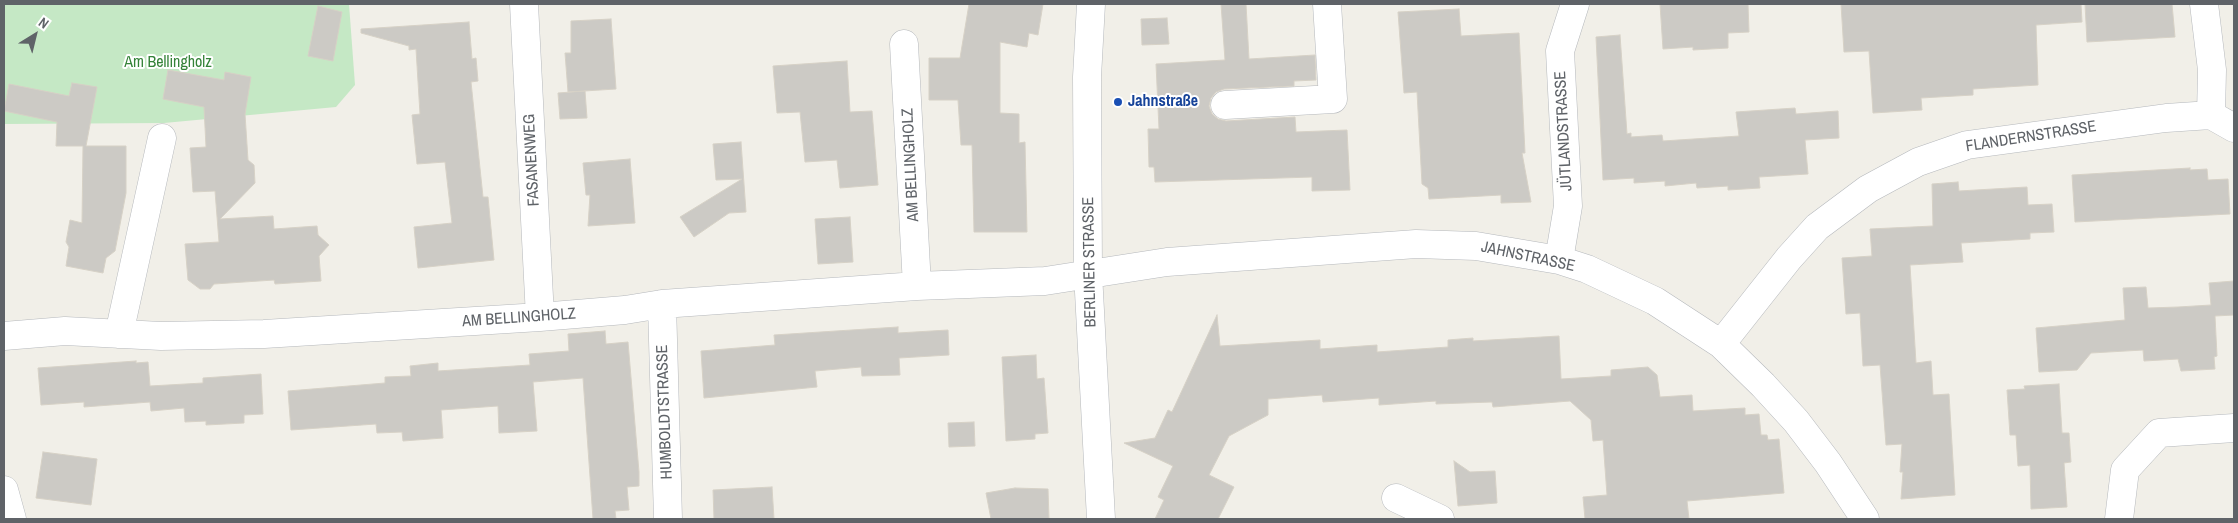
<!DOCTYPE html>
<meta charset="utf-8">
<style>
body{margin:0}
#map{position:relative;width:2238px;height:523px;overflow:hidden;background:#f1efe8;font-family:"Archivo Narrow",sans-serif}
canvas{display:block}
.frame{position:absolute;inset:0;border:5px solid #5f6368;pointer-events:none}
.north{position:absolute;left:10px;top:10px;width:50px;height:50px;-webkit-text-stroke:4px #fff;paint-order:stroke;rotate:36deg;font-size:14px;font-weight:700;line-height:20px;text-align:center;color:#5f6368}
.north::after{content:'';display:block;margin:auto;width:18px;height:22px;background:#5f6368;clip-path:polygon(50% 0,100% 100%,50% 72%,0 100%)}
</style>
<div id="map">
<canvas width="2238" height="523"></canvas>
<div class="frame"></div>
<div class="north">N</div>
</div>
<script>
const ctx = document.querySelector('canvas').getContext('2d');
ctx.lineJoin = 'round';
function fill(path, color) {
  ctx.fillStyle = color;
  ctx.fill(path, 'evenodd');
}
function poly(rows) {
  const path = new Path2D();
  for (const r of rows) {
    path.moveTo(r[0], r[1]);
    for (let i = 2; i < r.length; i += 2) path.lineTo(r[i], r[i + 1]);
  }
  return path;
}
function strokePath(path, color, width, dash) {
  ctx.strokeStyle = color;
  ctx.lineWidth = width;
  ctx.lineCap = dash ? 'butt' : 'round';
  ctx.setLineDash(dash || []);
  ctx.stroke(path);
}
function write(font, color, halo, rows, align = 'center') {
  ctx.font = font + ' "Archivo Narrow",sans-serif';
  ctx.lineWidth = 4;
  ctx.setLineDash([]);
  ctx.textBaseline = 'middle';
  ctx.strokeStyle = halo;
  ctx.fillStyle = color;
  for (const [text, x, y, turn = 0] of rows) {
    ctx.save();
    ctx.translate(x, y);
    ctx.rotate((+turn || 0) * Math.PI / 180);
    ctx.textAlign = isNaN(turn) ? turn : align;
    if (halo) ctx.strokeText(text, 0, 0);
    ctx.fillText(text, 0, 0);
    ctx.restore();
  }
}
const green = poly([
 [4,4,349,4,355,85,336,107,164,123,4,124]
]);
const building = poly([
 [969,4,1043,4,1038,35,1029,33,1027,47,1000,42,1000,113,1019,114,1019,143,1025,142,1027,232,974,232,972,145,961,145,958,100,929,100,929,58,960,58,969,4],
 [1221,4,1246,4,1249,59,1315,55,1316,80,1294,81,1294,86,1224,89,1216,92,1211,98,1209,106,1212,114,1218,119,1226,121,1295,117,1296,132,1347,130,1350,190,1312,191,1312,177,1155,182,1154,167,1149,167,1148,129,1159,129,1156,64,1225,60,1221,4],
 [1660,4,1748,4,1749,32,1728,33,1728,48,1693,50,1693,47,1663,49,1660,4],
 [1841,4,2081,4,2082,22,2036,25,2038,85,1973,89,1973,95,1921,98,1922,110,1873,113,1869,51,1844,52,1841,4],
 [2085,4,2172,4,2175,37,2087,42,2085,4],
 [318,6,342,12,333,61,308,56,318,6],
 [1459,9,1461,36,1519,33,1525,153,1522,153,1531,202,1501,203,1501,195,1429,199,1428,188,1422,184,1417,92,1404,93,1398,12,1459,9],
 [1167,18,1169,44,1142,45,1141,19,1167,18],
 [611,19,616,89,568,92,565,53,571,53,571,21,611,19],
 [469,22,472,59,476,58,478,81,471,82,483,197,488,197,494,260,418,268,414,227,452,223,445,162,417,164,412,115,420,114,416,49,409,50,409,46,361,33,361,29,469,22],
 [1620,35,1627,134,1631,133,1631,137,1662,135,1663,141,1739,136,1736,112,1795,108,1796,114,1838,111,1839,138,1805,140,1808,174,1759,177,1760,188,1728,190,1728,186,1697,188,1696,183,1665,186,1665,181,1634,183,1634,178,1603,180,1596,37,1620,35],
 [847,61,850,112,872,111,878,185,840,188,837,160,805,162,800,112,777,113,773,66,847,61],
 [168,70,224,80,225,72,251,77,245,114,248,160,254,165,255,183,220,219,273,216,274,229,317,226,318,235,329,245,319,256,321,281,275,284,274,280,214,284,210,289,200,289,188,280,185,244,219,242,215,191,193,192,190,148,206,147,204,107,163,99,168,70],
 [72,83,97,87,86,146,126,146,126,193,115,251,106,258,103,273,66,266,69,247,66,242,70,220,82,223,83,146,56,146,57,122,4,111,9,84,69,96,72,83],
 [585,91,587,118,560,119,558,93,585,91],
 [741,142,746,212,729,213,694,237,680,217,742,179,716,180,713,144,741,142],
 [630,159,635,223,588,226,590,195,586,195,583,163,630,159],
 [2190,168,2190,170,2207,169,2208,180,2228,179,2230,214,2075,222,2072,175,2190,168],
 [1958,182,1959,191,2027,187,2028,205,2052,204,2054,232,2030,233,2030,239,1961,243,1963,262,1910,265,1916,363,1931,361,1933,395,1949,394,1955,495,1901,499,1903,472,1900,472,1902,444,1886,445,1880,365,1863,366,1860,313,1846,314,1842,258,1872,256,1870,229,1933,226,1932,184,1958,182],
 [850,217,853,262,818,264,815,219,850,217],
 [2234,281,2234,315,2215,316,2217,356,2214,357,2215,369,2181,371,2178,359,2144,361,2143,350,2091,353,2077,370,2039,372,2036,328,2125,320,2123,288,2146,287,2148,308,2178,307,2211,305,2209,283,2234,281],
 [1217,315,1220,346,1320,340,1320,349,1377,345,1377,352,1448,347,1448,340,1460,339,1473,338,1473,341,1559,336,1561,379,1611,376,1611,370,1648,367,1657,375,1660,397,1692,395,1693,411,1745,408,1745,415,1759,414,1761,435,1767,435,1768,440,1779,439,1784,493,1687,501,1689,519,1585,519,1583,497,1607,495,1603,440,1593,441,1591,420,1570,401,1493,407,1492,402,1436,404,1436,401,1379,405,1379,398,1323,402,1322,395,1268,399,1268,415,1229,436,1209,475,1234,487,1218,519,1155,519,1164,500,1158,497,1173,466,1124,443,1155,438,1168,410,1172,412,1217,315],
 [898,327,898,333,948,330,949,355,899,358,900,375,862,376,861,367,815,371,817,387,704,398,701,351,775,345,774,335,898,327],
 [605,331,606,344,628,342,639,472,639,486,627,487,629,510,615,511,616,519,593,519,583,378,533,382,537,431,499,433,498,406,441,410,443,438,403,441,402,432,377,433,376,424,291,430,288,391,385,383,385,377,411,376,410,366,438,363,438,371,530,365,529,354,569,351,568,334,605,331],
 [1036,355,1037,379,1044,378,1048,433,1035,434,1035,439,1006,441,1002,357,1036,355],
 [136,361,136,363,148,362,150,386,203,383,203,378,261,374,263,414,244,415,244,423,206,425,206,421,185,422,184,408,151,411,150,402,84,407,84,402,41,405,38,368,136,361],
 [2059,384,2062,433,2069,433,2071,462,2064,463,2067,507,2031,509,2030,465,2018,466,2016,435,2010,435,2007,390,2025,389,2024,386,2059,384],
 [974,422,975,446,949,447,948,423,974,422],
 [43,452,97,459,91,505,36,498,43,452],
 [1454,461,1470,472,1495,471,1497,503,1458,506,1454,461],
 [772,487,774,519,714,519,713,490,772,487],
 [1015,488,1048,489,1049,519,991,519,986,493,1015,488]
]);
const minor = poly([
 [524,4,540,317],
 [1091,4,1087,77,1088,273,1101,519],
 [2204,4,2212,70,2211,115],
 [904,44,917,286],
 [1225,105,1333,99,1327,4],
 [1559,260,1568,206,1560,51,1575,4],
 [662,304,668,519],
 [119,334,162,138],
 [4,336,65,331,161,336,264,334,540,317,625,310,662,304,917,286,1045,281,1167,262,1416,244,1476,246,1559,260,1587,269,1655,301,1721,344,1763,385,1796,421,1828,463,1865,519],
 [1721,344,1789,258,1817,227,1868,189,1918,162,1967,145,2166,118,2211,115,2234,128],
 [4,490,12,519],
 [1396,498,1440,519],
 [2119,519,2125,470,2159,433,2234,428]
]);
const markers = [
 [1118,102,5,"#1a4fb4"]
];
const parkNames = [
 ["Am Bellingholz",168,63]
];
const transitNames = [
 ["Jahnstraße",1128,102]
];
const streetNames = [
 ["JÜTLANDSTRASSE",1564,131,-93],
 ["FLANDERNSTRASSE",2031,137,-9],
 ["FASANENWEG",532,160,-93],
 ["AM BELLINGHOLZ",911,165,-93],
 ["JAHNSTRASSE",1528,257,12],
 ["BERLINER STRASSE",1090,262,-91],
 ["AM BELLINGHOLZ",519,318,-4],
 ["HUMBOLDTSTRASSE",665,412,-92]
];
fill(green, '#c5e8c5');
fill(building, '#cccac5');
strokePath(building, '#d6d1c6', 1);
strokePath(minor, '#b5b8bc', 29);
strokePath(minor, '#fff', 28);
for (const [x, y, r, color] of markers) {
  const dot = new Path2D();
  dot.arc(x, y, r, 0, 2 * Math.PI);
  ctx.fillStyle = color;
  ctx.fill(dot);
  strokePath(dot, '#fff', 2);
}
write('16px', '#348238', '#fff', parkNames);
write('bold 16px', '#164399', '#fff', transitNames, 'left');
write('16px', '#5f6368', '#fff', streetNames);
</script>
